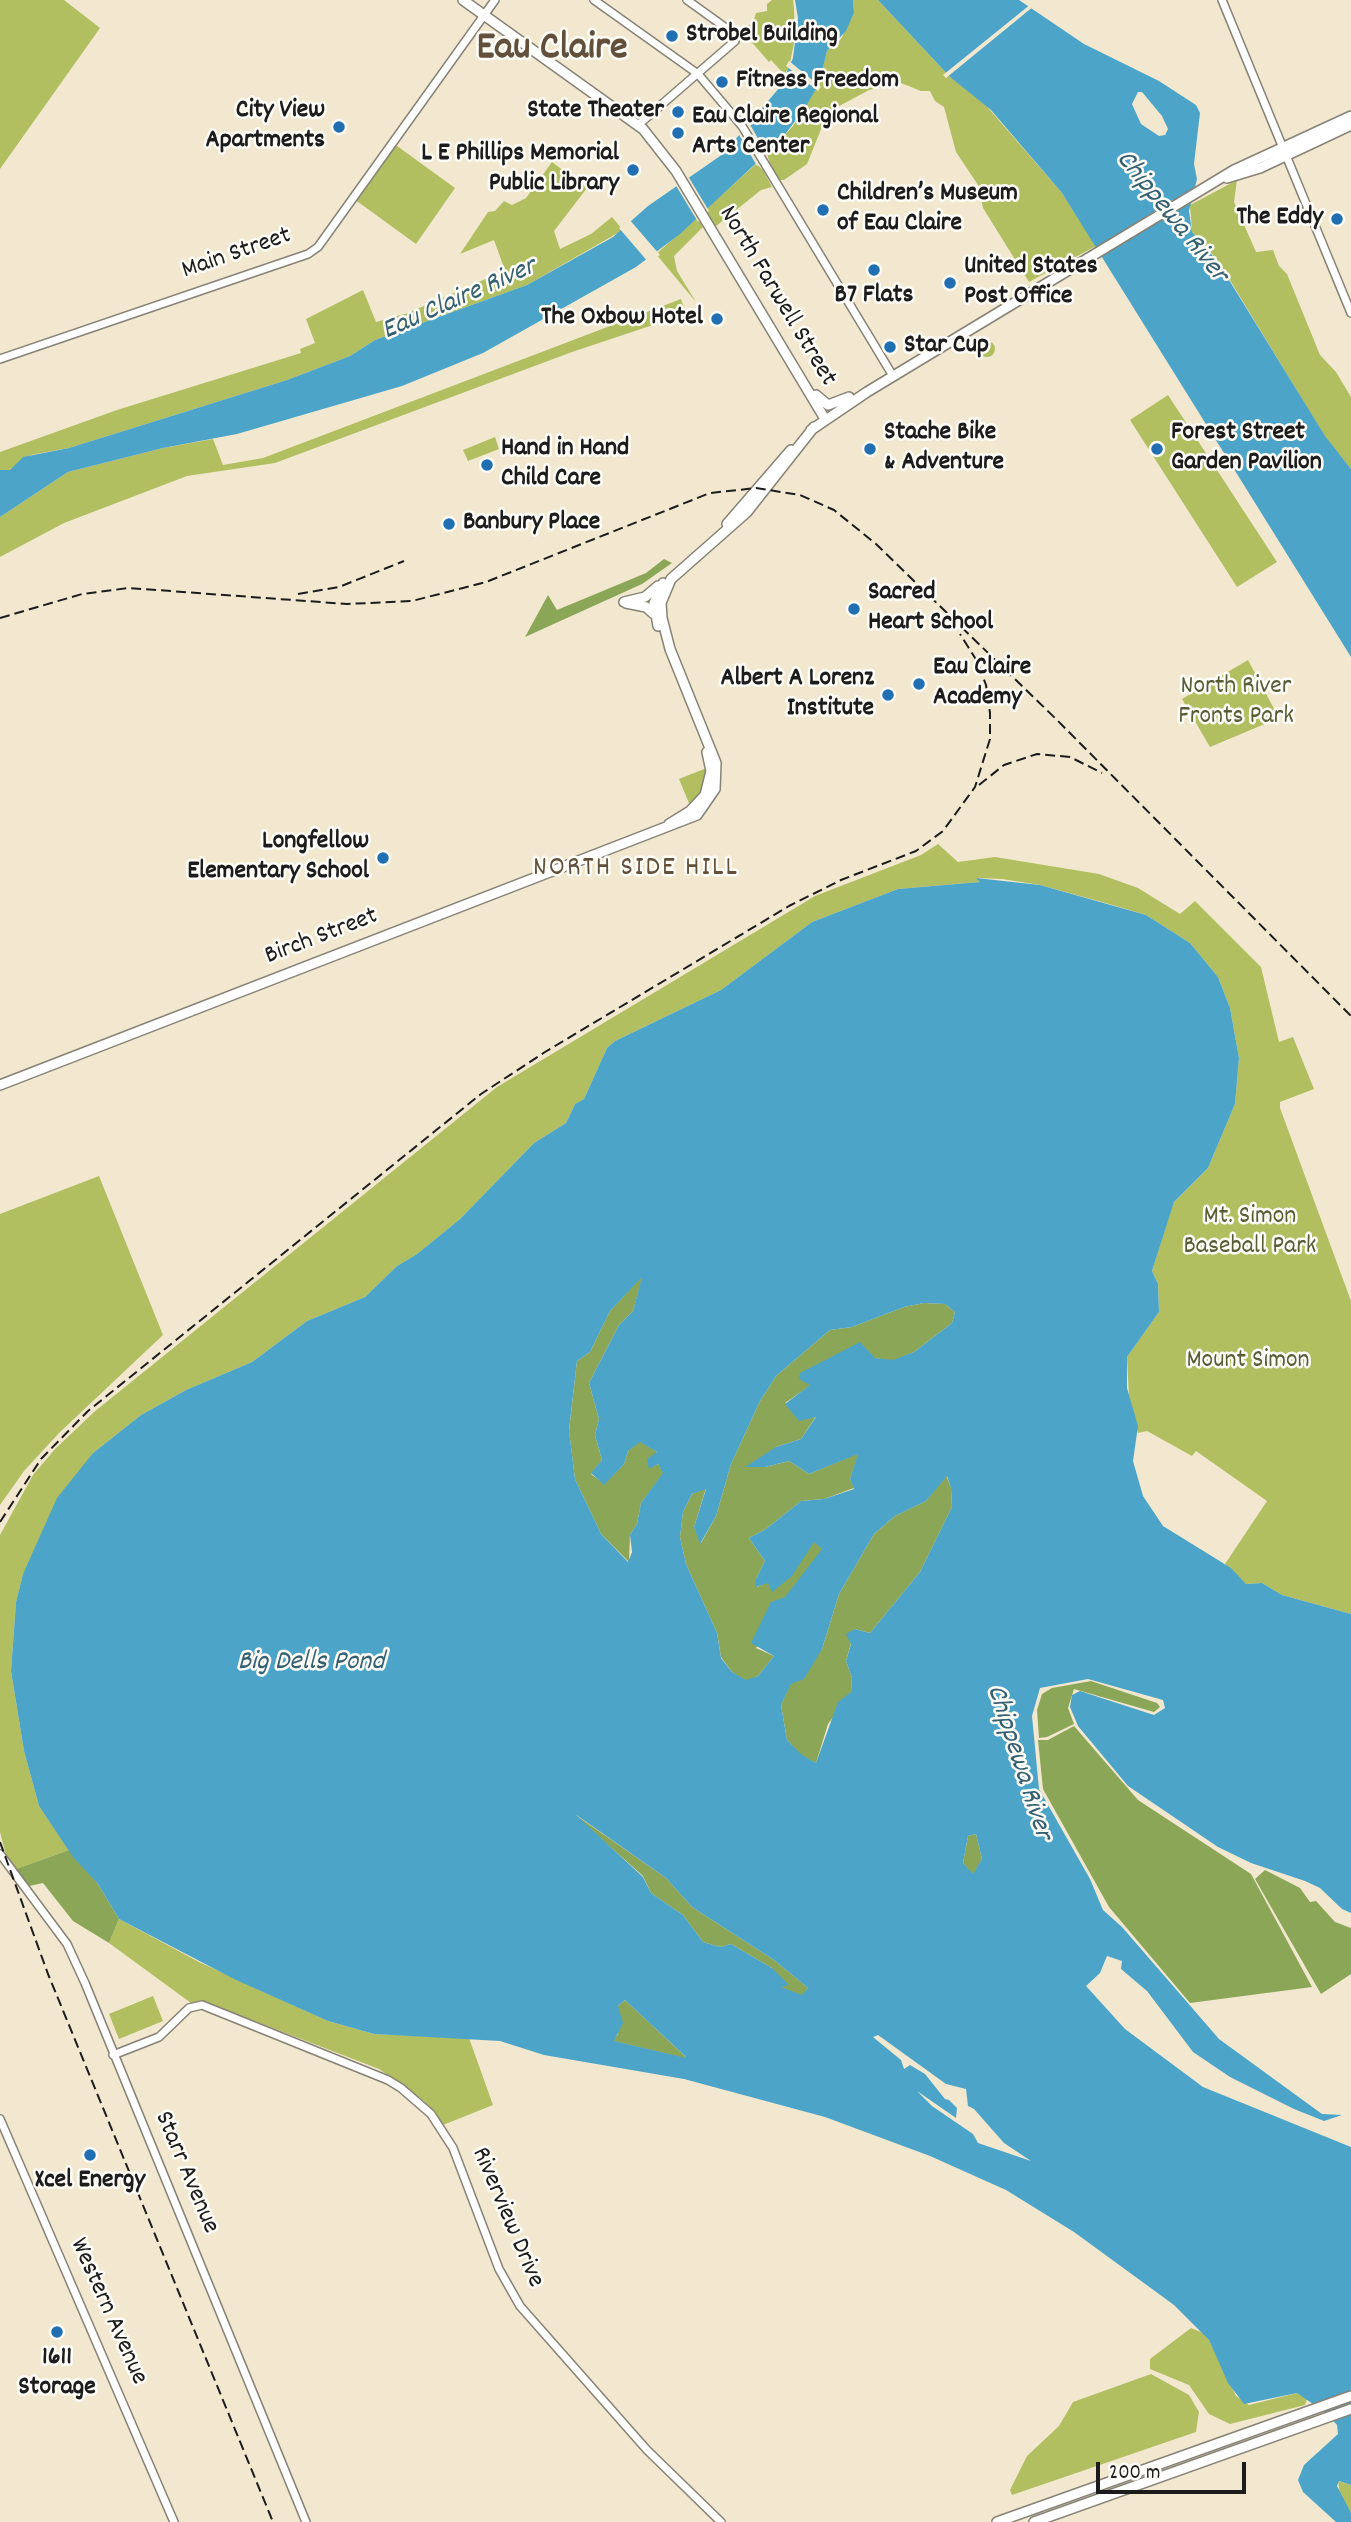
<!DOCTYPE html>
<meta charset="utf-8">
<style>
body{margin:0}
#map{position:relative;width:1351px;height:2522px;overflow:hidden;background:#f2e8d0;font-family:Dekko,sans-serif}
canvas{display:block}
.scale{position:absolute;left:1096px;top:2462px;width:150px;height:32px;box-sizing:border-box;border:4px solid #1c1c1c;border-top:0;padding-left:9px;font-size:21px;line-height:24px;white-space:nowrap;color:#1c1c1c;-webkit-text-stroke:5px #fdfcf7;paint-order:stroke}
</style>
<div id="map">
<canvas width="1351" height="2522"></canvas>
<div class="scale">200 m</div>
</div>
<script>
const ctx = document.querySelector('canvas').getContext('2d');
ctx.lineJoin = 'round';
function fill(path, color) {
  ctx.fillStyle = color;
  ctx.fill(path, 'evenodd');
}
function poly(rows) {
  const path = new Path2D();
  for (const r of rows) {
    if (r.length === 3) {
      path.moveTo(r[0] + r[2], r[1]);
      path.arc(r[0], r[1], r[2], 0, 2 * Math.PI);
      continue;
    }
    path.moveTo(r[0], r[1]);
    for (let i = 2; i < r.length; i += 2) path.lineTo(r[i], r[i + 1]);
  }
  return path;
}
function strokePath(path, color, width, dash) {
  ctx.strokeStyle = color;
  ctx.lineWidth = width;
  ctx.lineCap = dash ? 'butt' : 'round';
  ctx.setLineDash(dash || []);
  ctx.stroke(path);
}
function write(font, color, halo, rows, align = 'center') {
  ctx.font = font + ' Dekko,sans-serif';
  ctx.lineWidth = 5;
  ctx.setLineDash([]);
  ctx.textBaseline = 'middle';
  ctx.strokeStyle = halo;
  ctx.fillStyle = color;
  for (const [text, x, y, turn = 0] of rows) {
    ctx.save();
    ctx.translate(x, y);
    ctx.rotate((+turn || 0) * Math.PI / 180);
    ctx.textAlign = isNaN(turn) ? turn : align;
    if (halo) ctx.strokeText(text, 0, 0);
    ctx.fillText(text, 0, 0);
    ctx.restore();
  }
}
const green = poly([
 [0,0,64,0,100,28,0,169],
 [772,0,793,0,794,8,795,38,789,68,784,74,771,60,769,62,748,38,739,36,736,31,753,23,756,13,767,11,767,4],
 [853,0,878,0,950,77,983,102,1062,193,1096,246,1029,282,983,208,978,185,956,152,944,107,935,101,930,91,921,91,901,83,869,90,828,112,807,164,784,180,779,180,772,167,764,172,772,187,761,190,715,227,705,210,756,164,762,169,770,164,767,154,793,126,819,84,827,51,841,39,854,13],
 [393,143,455,188,416,244,354,199],
 [552,162,587,188,554,231,560,249,591,234,612,217,623,230,527,285,375,340,350,356,287,380,69,448,31,455,10,470,0,470,0,452,117,410,301,353,300,349,315,343,306,319,363,290,376,322,408,313,488,278,506,273,494,240,460,254,488,212,495,211,504,201,512,205,526,198],
 [1237,180,1234,202,1256,252,1273,250,1279,266,1287,274,1320,355,1336,372,1351,397,1351,469,1325,437,1219,262,1192,232,1190,205],
 [697,218,703,227,674,256,677,271,696,302,656,254],
 [681,299,685,311,665,321,572,352,275,463,187,476,64,523,0,557,0,517,68,472,163,448,213,439,223,465,263,458],
 [987,349,8],
 [1168,395,1277,562,1237,587,1130,420],
 [495,437,499,449,468,461,463,450],
 [1248,660,1279,718,1210,747,1182,699],
 [709,767,707,786,691,808,679,779],
 [938,844,958,862,995,857,1099,874,1138,888,1180,914,1195,901,1261,967,1279,1042,1293,1037,1314,1089,1280,1102,1280,1108,1351,1301,1351,1614,1282,1595,1262,1583,1246,1584,1237,1577,1225,1564,1267,1501,1196,1451,1192,1456,1147,1431,1138,1433,1129,1398,1127,1357,1159,1312,1158,1284,1152,1271,1171,1210,1174,1202,1208,1168,1235,1104,1239,1058,1230,1008,1218,977,1190,943,1146,915,1109,904,1040,885,1002,879,978,878,980,882,898,889,812,922,721,990,615,1041,607,1048,584,1099,575,1104,566,1123,534,1143,460,1219,417,1254,397,1266,365,1297,307,1321,252,1362,186,1390,141,1415,93,1453,23,1574,16,1602,11,1671,24,1751,39,1806,69,1850,16,1869,6,1855,0,1832,0,1535,33,1475,55,1449,94,1412,497,1087,815,896,921,855],
 [99,1176,163,1335,59,1433,24,1471,0,1505,0,1214],
 [119,1919,199,1962,328,2021,374,2034,469,2038,493,2105,443,2125,424,2101,379,2069,213,2005,191,2003,109,1943],
 [153,1996,163,2021,119,2039,109,2014],
 [1191,2328,1203,2333,1209,2340,1236,2396,1249,2405,1297,2393,1307,2399,1305,2405,1230,2424,1209,2414,1189,2385,1150,2369,1150,2359],
 [1151,2374,1189,2395,1199,2412,1196,2432,1012,2495,1010,2490,1027,2456,1059,2426,1073,2402],
 [1338,2481,1351,2485,1351,2513,1340,2495]
]);
const forest = poly([
 [664,559,672,563,642,584,525,637,548,595,557,610,646,573],
 [643,1275,633,1311,619,1325,589,1383,599,1419,595,1435,602,1460,591,1474,604,1484,624,1464,628,1451,640,1441,657,1452,649,1468,658,1464,664,1473,641,1503,637,1524,630,1535,629,1562,601,1534,575,1479,569,1431,577,1361,590,1352,610,1311],
 [924,1303,945,1304,955,1312,952,1323,914,1352,893,1361,875,1358,811,1385,785,1403,817,1415,801,1439,776,1447,765,1467,789,1461,809,1474,859,1453,850,1479,854,1488,824,1499,801,1501,766,1529,749,1538,765,1561,756,1579,757,1587,768,1582,815,1541,823,1549,756,1648,774,1656,758,1676,746,1681,732,1672,721,1657,717,1633,686,1564,680,1537,683,1512,692,1494,706,1488,694,1527,701,1543,716,1516,731,1464,760,1401,776,1376,830,1330,852,1327,904,1307],
 [946,1475,951,1488,952,1507,920,1572,870,1633,855,1629,846,1661,852,1678,851,1692,828,1724,816,1763,802,1756,787,1740,781,1705,791,1683,822,1649,839,1594,874,1534,895,1516,926,1501],
 [1091,1681,1157,1703,1160,1707,1154,1712,1074,1689,1068,1708,1074,1724,1047,1737,1039,1738,1037,1710,1042,1694,1052,1688],
 [1074,1726,1138,1800,1251,1874,1312,1987,1190,2003,1109,1907,1043,1789,1038,1740,1048,1740],
 [570,1811,666,1878,692,1907,774,1960,808,1988,802,1996,778,1986,772,1968,731,1944,720,1947,703,1942,683,1915,651,1893,643,1876],
 [976,1834,982,1859,973,1875,963,1863,968,1836],
 [69,1850,98,1884,119,1919,109,1943,73,1921,43,1883,25,1887,16,1869],
 [1265,1870,1300,1888,1310,1902,1316,1901,1335,1922,1351,1928,1351,1974,1321,1994,1255,1879],
 [625,2000,688,2059,613,2041,618,2034,618,2006]
]);
const water = poly([
 [795,0,853,0,854,13,846,31,827,51,819,84,805,108,780,141,680,234,636,267,483,353,402,386,237,434,163,448,68,472,0,517,0,470,10,470,23,457,69,448,287,380,350,356,375,340,527,285,613,237,648,206,723,154,780,87,793,58,798,18],
 [878,0,1019,0,1084,44,1159,81,1196,105,1200,113,1194,164,1197,179,1189,211,1192,232,1218,262,1325,436,1351,469,1351,657,1062,193,991,110,950,77],
 [1138,92,1142,92,1162,116,1168,129,1165,135,1159,136,1141,124,1132,104],
 [976,878,1040,885,1146,915,1190,943,1218,977,1230,1008,1239,1058,1235,1104,1208,1168,1174,1202,1152,1271,1158,1284,1159,1312,1127,1357,1127,1388,1138,1426,1133,1461,1143,1496,1163,1526,1231,1568,1246,1584,1262,1583,1282,1595,1351,1614,1351,1913,1342,1909,1320,1888,1305,1881,1251,1863,1218,1847,1128,1786,1078,1726,1070,1707,1072,1695,1080,1691,1154,1715,1165,1708,1163,1700,1088,1679,1040,1688,1032,1716,1039,1789,1090,1879,1103,1910,1122,1927,1219,2039,1322,2114,1342,2115,1324,2121,1294,2109,1230,2077,1193,2052,1147,1991,1121,1969,1122,1961,1107,1956,1100,1973,1086,1986,1125,2029,1203,2087,1351,2147,1351,2485,1339,2481,1337,2486,1351,2513,1351,2522,1336,2522,1303,2492,1298,2480,1304,2465,1338,2434,1337,2425,1326,2413,1297,2393,1244,2404,1228,2383,1209,2340,1174,2305,1074,2232,1006,2190,930,2156,825,2117,684,2079,544,2055,500,2041,374,2034,328,2021,234,1979,119,1919,98,1884,73,1857,39,1806,24,1751,11,1671,16,1602,23,1574,57,1498,93,1453,141,1415,186,1390,252,1362,307,1321,365,1297,397,1266,417,1254,460,1219,534,1143,566,1123,575,1104,584,1099,607,1048,615,1041,721,990,812,922,898,889,980,882],
 [642,1277,633,1311,619,1325,589,1383,599,1419,595,1435,602,1460,591,1473,604,1485,624,1464,628,1451,640,1442,657,1452,647,1459,649,1469,658,1464,663,1473,641,1503,637,1524,630,1535,632,1552,628,1562,601,1534,575,1479,569,1430,577,1361,590,1352,610,1311],
 [924,1303,945,1304,955,1312,952,1323,914,1352,893,1360,875,1358,860,1342,800,1373,799,1379,810,1385,785,1404,799,1421,816,1417,801,1439,776,1447,745,1467,765,1467,789,1461,809,1474,858,1454,850,1479,854,1489,824,1499,801,1501,766,1529,749,1538,765,1561,756,1579,756,1587,768,1583,772,1592,792,1576,814,1542,822,1549,785,1597,771,1602,751,1643,774,1656,758,1676,746,1680,732,1672,721,1658,717,1633,686,1564,680,1537,683,1512,692,1494,706,1489,694,1527,700,1544,716,1516,731,1464,760,1401,776,1376,830,1330,852,1327,904,1307],
 [947,1476,951,1488,952,1507,920,1572,870,1633,855,1629,846,1634,851,1644,846,1661,852,1678,851,1692,838,1702,816,1763,802,1755,787,1740,781,1705,791,1684,804,1679,822,1649,839,1594,874,1534,895,1516,926,1501],
 [575,1814,666,1878,692,1907,774,1960,808,1988,802,1995,781,1987,789,1985,772,1968,731,1944,720,1947,703,1942,683,1915,651,1893,643,1877],
 [976,1834,982,1859,973,1874,963,1863,968,1836],
 [625,2000,686,2057,686,2058,614,2041,623,2023,618,2006],
 [878,2035,946,2084,966,2089,968,2106,974,2109,1004,2143,1031,2161,978,2143,973,2134,932,2106,917,2091,956,2118,957,2108,949,2100,945,2099,925,2074,910,2065,904,2069,901,2060,873,2037]
]);
const pier = poly([
 [1031,4,1034,6,946,78,943,75],
 [789,61,821,87,818,91,786,66],
 [748,121,768,156,757,166,738,133],
 [688,176,709,211,698,222,675,184],
 [629,219,660,255,649,263,619,228]
]);
const minor = poly([
 [594,0,698,74,742,126,893,376],
 [1222,0,1351,313],
 [638,125,735,41,733,33,687,0],
 [0,359,308,254,318,247,495,0],
 [0,1854,67,1944,85,1983,306,2522],
 [113,2055,159,2037,189,2008,202,2005,388,2080,401,2088,431,2114,453,2148,499,2269,520,2306,647,2450,721,2522],
 [0,2119,174,2522]
]);
const major = poly([
 [463,0,643,129,676,171,825,419],
 [1227,178,1260,168,1351,125],
 [816,395,828,405,849,397],
 [811,430,867,392,1234,170,1351,116],
 [727,524,791,450],
 [624,602,645,597,658,586],
 [626,603,646,607,654,614],
 [658,626,654,603,663,583],
 [669,824,690,811,705,795,711,771,707,752],
 [0,1085,697,815,715,789,716,763,670,649,662,618,661,603,671,579,747,512,814,427],
 [997,2522,1351,2396],
 [1034,2522,1351,2409]
]);
const rail = poly([
 [298,594,339,587,404,561],
 [0,618,82,594,129,588,347,604,412,601,486,582,710,493,756,488,800,495,834,510,876,544,1055,718,1351,1016],
 [979,785,1004,765,1037,754,1070,757,1102,773],
 [0,1522,41,1459,88,1411,481,1094,545,1052,789,906,841,880,916,851,943,831,975,787,990,739,990,713,986,685,977,661,960,634],
 [0,1842,48,1974,273,2522]
]);
const markers = [
 [672,36,7,"#1f6fb2"],
 [722,82,7,"#1f6fb2"],
 [678,112,7,"#1f6fb2"],
 [339,127,7,"#1f6fb2"],
 [678,133,7,"#1f6fb2"],
 [633,170,7,"#1f6fb2"],
 [823,210,7,"#1f6fb2"],
 [1337,219,7,"#1f6fb2"],
 [874,270,7,"#1f6fb2"],
 [950,283,7,"#1f6fb2"],
 [717,319,7,"#1f6fb2"],
 [890,347,7,"#1f6fb2"],
 [870,449,7,"#1f6fb2"],
 [1157,449,7,"#1f6fb2"],
 [487,465,7,"#1f6fb2"],
 [449,524,7,"#1f6fb2"],
 [854,609,7,"#1f6fb2"],
 [919,684,7,"#1f6fb2"],
 [888,695,7,"#1f6fb2"],
 [383,858,7,"#1f6fb2"],
 [90,2155,7,"#1f6fb2"],
 [57,2332,7,"#1f6fb2"]
];
const poiNames = [
 ["Strobel Building",686,36],
 ["Fitness Freedom",736,82],
 ["City View",325,112,"right"],
 ["Apartments",325,142,"right"],
 ["State Theater",664,112,"right"],
 ["Eau Claire Regional",692,118],
 ["Arts Center",692,148],
 ["L E Phillips Memorial",619,155,"right"],
 ["Public Library",619,185,"right"],
 ["Children’s Museum",837,195],
 ["of Eau Claire",837,225],
 ["The Eddy",1323,219,"right"],
 ["United States",964,268],
 ["Post Office",964,298],
 ["B7 Flats",874,297,"center"],
 ["The Oxbow Hotel",703,319,"right"],
 ["Star Cup",904,347],
 ["Stache Bike",884,434],
 ["& Adventure",884,464],
 ["Forest Street",1171,434],
 ["Garden Pavilion",1171,464],
 ["Hand in Hand",501,450],
 ["Child Care",501,480],
 ["Banbury Place",463,524],
 ["Sacred",868,594],
 ["Heart School",868,624],
 ["Eau Claire",933,669],
 ["Academy",933,699],
 ["Albert A Lorenz",874,680,"right"],
 ["Institute",874,710,"right"],
 ["Longfellow",369,843,"right"],
 ["Elementary School",369,873,"right"],
 ["Xcel Energy",90,2182,"center"],
 ["1611",57,2359,"center"],
 ["Storage",57,2389,"center"]
];
const streetNames = [
 ["Main Street",237,255,-19],
 ["North Farwell Street",776,297,59],
 ["Birch Street",322,938,-21],
 ["Starr Avenue",185,2173,67],
 ["Riverview Drive",506,2218,67],
 ["Western Avenue",107,2312,66]
];
const parkNames = [
 ["North River",1236,688],
 ["Fronts Park",1236,718],
 ["Mt. Simon",1250,1218],
 ["Baseball Park",1250,1248],
 ["Mount Simon",1248,1362]
];
const waterNames = [
 ["Chippewa River",1170,218,51],
 ["Eau Claire River",460,301,-24],
 ["Big Dells Pond",311,1664],
 ["Chippewa River",1017,1763,72]
];
const neighbourhoodNames = [
 ["NORTH SIDE HILL",636,870]
];
const townNames = [
 ["Eau Claire",552,52]
];
fill(green, '#b1bf61');
fill(forest, '#8ca657');
fill(water, '#4ca5c9');
fill(pier, '#f2e8d0');
strokePath(minor, '#878276', 10);
strokePath(major, '#878276', 12);
strokePath(minor, '#fff', 7);
strokePath(major, '#fff', 9);
strokePath(rail, '#1c1c1c', 2, [10, 5]);
for (const [x, y, r, color] of markers) {
  const dot = new Path2D();
  dot.arc(x, y, r, 0, 2 * Math.PI);
  ctx.fillStyle = color;
  ctx.fill(dot);
  strokePath(dot, '#fdfcf7', 2.5);
}
write('bold 26px', '#1c1c1c', '#fdfcf7', poiNames, 'left');
write('26px', '#1c1c1c', '#fdfcf7', streetNames);
write('26px', '#585d38', '#fdfcf7', parkNames);
write('italic 28px', '#346072', '#fdfcf7', waterNames);
ctx.letterSpacing = '2px';
write('28px', '#62503d', '#fdfcf7', neighbourhoodNames);
ctx.letterSpacing = '0px';
write('bold 40px', '#62503d', '#fdfcf7', townNames);
</script>
